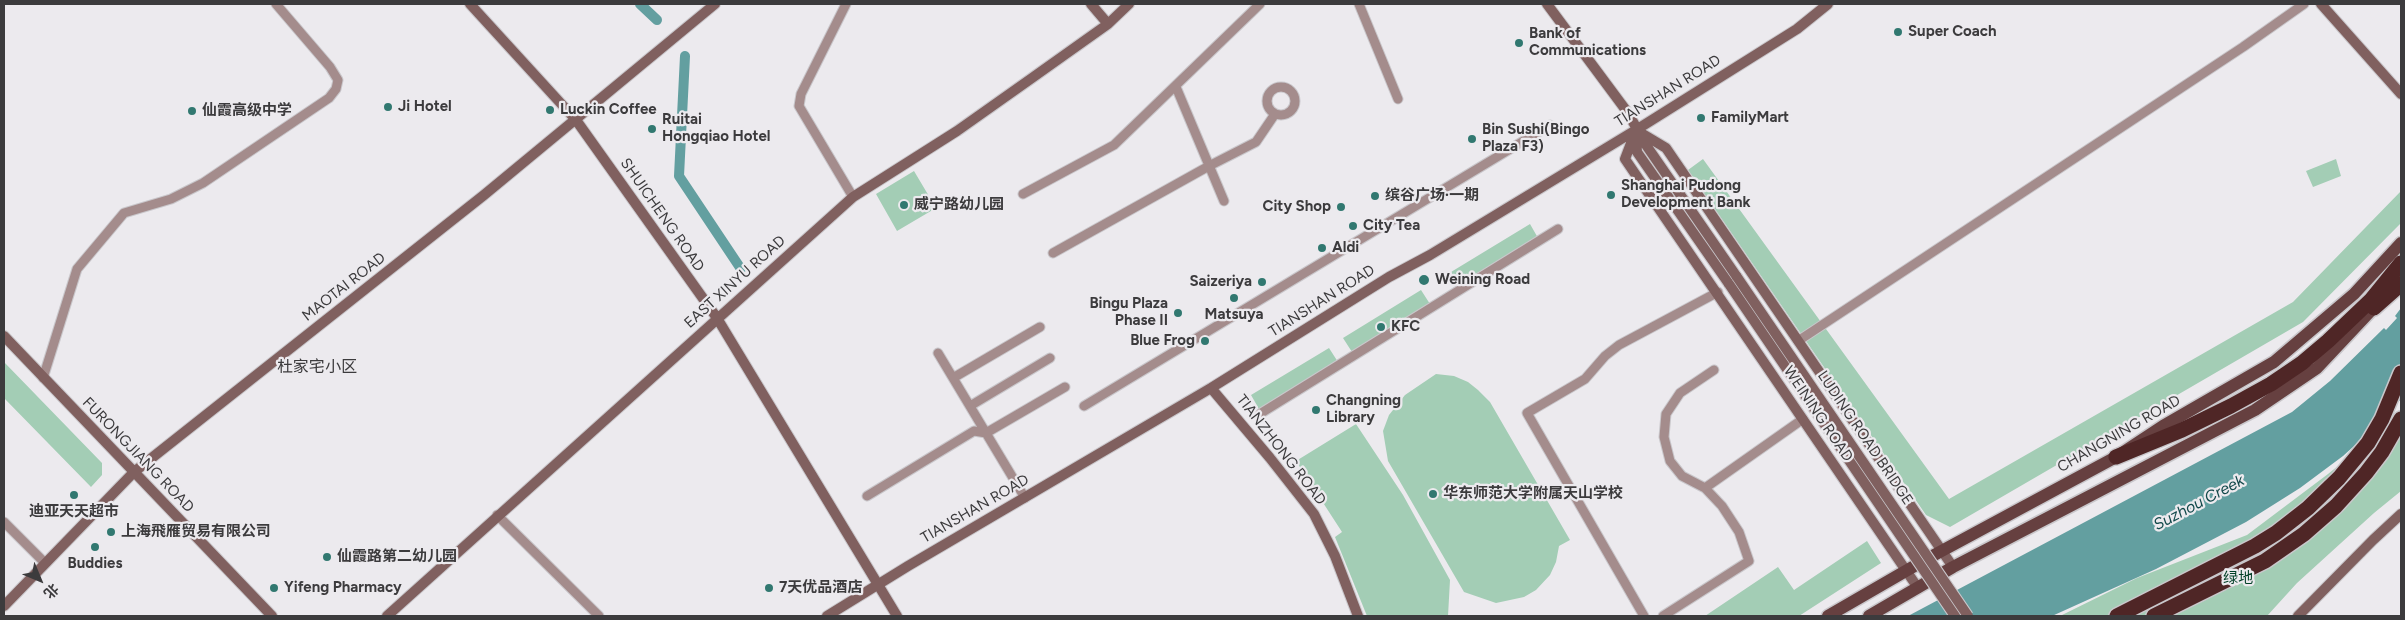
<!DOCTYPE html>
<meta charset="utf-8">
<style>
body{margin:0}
#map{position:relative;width:2405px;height:620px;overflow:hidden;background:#eceaee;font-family:Figtree,"Noto Sans SC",sans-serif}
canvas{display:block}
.frame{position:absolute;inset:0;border:5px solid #3c3b3d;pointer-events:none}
.north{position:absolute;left:15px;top:555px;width:50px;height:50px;-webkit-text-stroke:4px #eceaee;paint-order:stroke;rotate:135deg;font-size:14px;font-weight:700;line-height:20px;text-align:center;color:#3c3b3d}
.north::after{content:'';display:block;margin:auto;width:18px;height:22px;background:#3c3b3d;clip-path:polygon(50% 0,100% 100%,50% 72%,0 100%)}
</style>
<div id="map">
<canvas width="2405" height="620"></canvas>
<div class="frame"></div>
<div class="north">北</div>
</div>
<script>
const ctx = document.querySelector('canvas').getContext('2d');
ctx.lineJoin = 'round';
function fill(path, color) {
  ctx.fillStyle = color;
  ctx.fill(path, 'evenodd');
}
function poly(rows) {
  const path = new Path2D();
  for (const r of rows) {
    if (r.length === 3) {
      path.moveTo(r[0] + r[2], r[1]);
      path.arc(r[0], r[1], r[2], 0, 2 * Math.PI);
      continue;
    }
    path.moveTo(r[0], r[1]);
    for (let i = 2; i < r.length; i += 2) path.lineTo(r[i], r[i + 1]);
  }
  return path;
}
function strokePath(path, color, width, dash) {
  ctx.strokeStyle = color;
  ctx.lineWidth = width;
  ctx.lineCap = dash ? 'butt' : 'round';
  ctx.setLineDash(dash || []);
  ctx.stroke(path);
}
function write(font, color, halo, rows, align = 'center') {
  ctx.font = font + ' Figtree,"Noto Sans SC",sans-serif';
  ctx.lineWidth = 4.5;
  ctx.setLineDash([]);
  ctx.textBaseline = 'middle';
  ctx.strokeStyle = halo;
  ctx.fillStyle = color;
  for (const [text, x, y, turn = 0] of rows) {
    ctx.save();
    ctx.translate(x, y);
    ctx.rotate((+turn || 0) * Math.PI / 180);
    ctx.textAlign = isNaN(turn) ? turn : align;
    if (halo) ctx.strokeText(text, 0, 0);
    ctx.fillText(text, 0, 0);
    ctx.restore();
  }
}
const green = poly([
 [1703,159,1949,499,2293,302,2401,191,2401,223,2303,322,1950,527,1926,515,1688,170],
 [2336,159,2341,176,2313,187,2306,171],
 [914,171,936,208,897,231,876,194],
 [1530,224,1538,238,1460,286,1451,272],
 [1421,290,1430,304,1352,352,1343,338],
 [1329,348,1338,362,1259,409,1251,395],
 [4,362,102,463,102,475,91,487,4,398],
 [1436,374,1454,376,1468,382,1478,390,1490,402,1570,540,1559,546,1556,562,1550,575,1536,590,1524,597,1496,603,1464,592,1388,461,1383,431,1389,415,1405,395],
 [2401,412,2401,491,2374,513,2297,583,2267,616,2060,616,2137,578,2247,535,2328,474,2388,426],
 [1356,424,1403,495,1450,580,1448,616,1367,616,1335,537,1342,532,1296,461],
 [1867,541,1881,563,1799,616,1705,616,1778,567,1794,590]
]);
const water = poly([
 [2401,308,2401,399,2373,429,2343,456,2300,488,2246,522,2156,569,2052,616,1908,616,2292,412,2330,381,2384,328,2386,330,2397,318,2395,316]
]);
const canal = poly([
 [640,4,657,20],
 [685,56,679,176,741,269]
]);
const street = poly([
 [846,4,801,94,799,106,853,197],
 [1359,4,1398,99],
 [1176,87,1224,201],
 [1281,101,14],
 [1023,194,1114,145,1260,4],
 [1053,253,1209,166,1256,142,1275,114],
 [1798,341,2243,47,2304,4],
 [938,353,1025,498],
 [43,378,77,269,124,213,171,199,203,183,329,98,336,89,338,80,330,67,276,4],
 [953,378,1040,327],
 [970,406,1050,358],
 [1084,406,1550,125],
 [1258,415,1558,229],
 [1705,488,1682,476,1670,461,1664,437,1666,414,1680,393,1714,370],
 [867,496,974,431,986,433,1065,387],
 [497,515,599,616],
 [4,522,45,563],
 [1644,616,1527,413,1585,379,1605,356,1619,345,1718,292],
 [1663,616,1749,561,1739,532,1722,506,1705,488,1803,419]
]);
const secondary = poly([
 [470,4,576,120,717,318,897,616],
 [1091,4,1108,24],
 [1547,4,1628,113,1646,145,1737,277],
 [2321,4,2401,94],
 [1636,130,1625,159,1918,588],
 [1636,130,1666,148,1953,567],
 [1636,136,1637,152,1729,284],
 [4,336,272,616],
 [1211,388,1270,458,1314,514,1335,556,1358,616],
 [4,606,134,472,484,195,715,4],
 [387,616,853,197,957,131,1032,78,1108,24,1129,4],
 [827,616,908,566,1211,388,1389,277,1430,255,1636,130,1797,29,1828,4],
 [2298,616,2373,540,2401,514]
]);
const primary = poly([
 [1828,616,1923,561,2116,457,2163,426,2274,362,2354,294,2401,243],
 [1869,616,1953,567,2255,410,2317,368,2380,301]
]);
const highway = poly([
 [2374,308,2401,284],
 [2116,457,2182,430,2231,406,2271,384,2302,363,2328,341,2371,300,2401,263],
 [2117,616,2255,546,2276,533,2308,508,2339,478,2368,443,2382,419,2401,373],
 [2154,616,2265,561,2304,534,2336,506,2366,473,2382,452,2401,419]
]);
const secondaryBridge = poly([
 [1737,277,1968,616],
 [1729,284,1955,616]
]);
const markers = [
 [1898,32,5,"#317870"],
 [1519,43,5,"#317870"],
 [388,107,5,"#317870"],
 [550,110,5,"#317870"],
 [192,111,5,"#317870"],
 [1701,118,5,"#317870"],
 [652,129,5,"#317870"],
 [1472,139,5,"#317870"],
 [1611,195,5,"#317870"],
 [1375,196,5,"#317870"],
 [904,205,5,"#317870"],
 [1341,207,5,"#317870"],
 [1353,226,5,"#317870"],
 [1322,248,5,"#317870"],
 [1424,280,6,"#317870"],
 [1262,282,5,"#317870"],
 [1234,298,5,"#317870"],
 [1178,313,5,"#317870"],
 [1381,327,5,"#317870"],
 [1205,341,5,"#317870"],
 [1316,410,5,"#317870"],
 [1433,494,5,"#317870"],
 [74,495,5,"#317870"],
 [111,532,5,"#317870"],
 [95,547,5,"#317870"],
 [327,557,5,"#317870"],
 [274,588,5,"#317870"],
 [769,588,5,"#317870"]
];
const poiNames = [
 ["Super Coach",1908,32],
 ["Bank of",1529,34],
 ["Communications",1529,51],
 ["Ji Hotel",398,107],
 ["Luckin Coffee",560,110],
 ["仙霞高级中学",202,111],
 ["FamilyMart",1711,118],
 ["Ruitai",662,120],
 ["Hongqiao Hotel",662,137],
 ["Bin Sushi(Bingo",1482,130],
 ["Plaza F3)",1482,147],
 ["Shanghai Pudong",1621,186],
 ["Development Bank",1621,203],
 ["缤谷广场·一期",1385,196],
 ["威宁路幼儿园",914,205],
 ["City Shop",1331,207,"right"],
 ["City Tea",1363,226],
 ["Aldi",1332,248],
 ["Weining Road",1435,280],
 ["Saizeriya",1252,282,"right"],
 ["Bingu Plaza",1168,304,"right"],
 ["Phase II",1168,321,"right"],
 ["Matsuya",1234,315,"center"],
 ["KFC",1391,327],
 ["Blue Frog",1195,341,"right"],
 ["Changning",1326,401],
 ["Library",1326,418],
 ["华东师范大学附属天山学校",1443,494],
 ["迪亚天天超市",74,512,"center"],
 ["上海飛雁贸易有限公司",121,532],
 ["仙霞路第二幼儿园",337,557],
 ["Buddies",95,564,"center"],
 ["Yifeng Pharmacy",284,588],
 ["7天优品酒店",779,588]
];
const streetNames = [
 ["TIANSHAN ROAD",1668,91,-32],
 ["SHUICHENG ROAD",662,215,55],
 ["EAST XINYU ROAD",735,282,-42],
 ["MAOTAI ROAD",344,287,-38],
 ["TIANSHAN ROAD",1322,301,-32],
 ["WEINING ROAD",1818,414,56],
 ["CHANGNING ROAD",2119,434,-30],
 ["LUDING ROAD BRIDGE",1865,438,56],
 ["TIANZHONG ROAD",1281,450,52],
 ["FURONGJIANG ROAD",138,455,46],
 ["TIANSHAN ROAD",975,509,-30]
];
const parkNames = [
 ["绿地",2238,579]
];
const neighbourhoodNames = [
 ["杜家宅小区",317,367]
];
const waterNames = [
 ["Suzhou Creek",2199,503,-28]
];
fill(green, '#a3cdb5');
fill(water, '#639fa0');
strokePath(canal, '#639fa0', 10);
strokePath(street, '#c9c7cb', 11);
strokePath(secondary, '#c9c7cb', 12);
strokePath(primary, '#c9c7cb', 15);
strokePath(highway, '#c9c7cb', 18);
strokePath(street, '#a48c8c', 9);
strokePath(secondary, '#80605f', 10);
strokePath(primary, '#664040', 12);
strokePath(highway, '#4f2626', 15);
strokePath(secondaryBridge, '#c9c7cb', 12, []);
strokePath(secondaryBridge, '#80605f', 10);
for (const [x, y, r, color] of markers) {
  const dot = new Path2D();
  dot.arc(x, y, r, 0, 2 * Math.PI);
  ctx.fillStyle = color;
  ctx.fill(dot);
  strokePath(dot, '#eceaee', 2);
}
write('bold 15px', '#3c3b3d', '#eceaee', poiNames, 'left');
write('15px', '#3c3b3d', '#eceaee', streetNames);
write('15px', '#013f26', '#eceaee', parkNames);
write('16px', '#3c3b3d', '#eceaee', neighbourhoodNames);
write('italic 16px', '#12494b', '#eceaee', waterNames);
</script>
